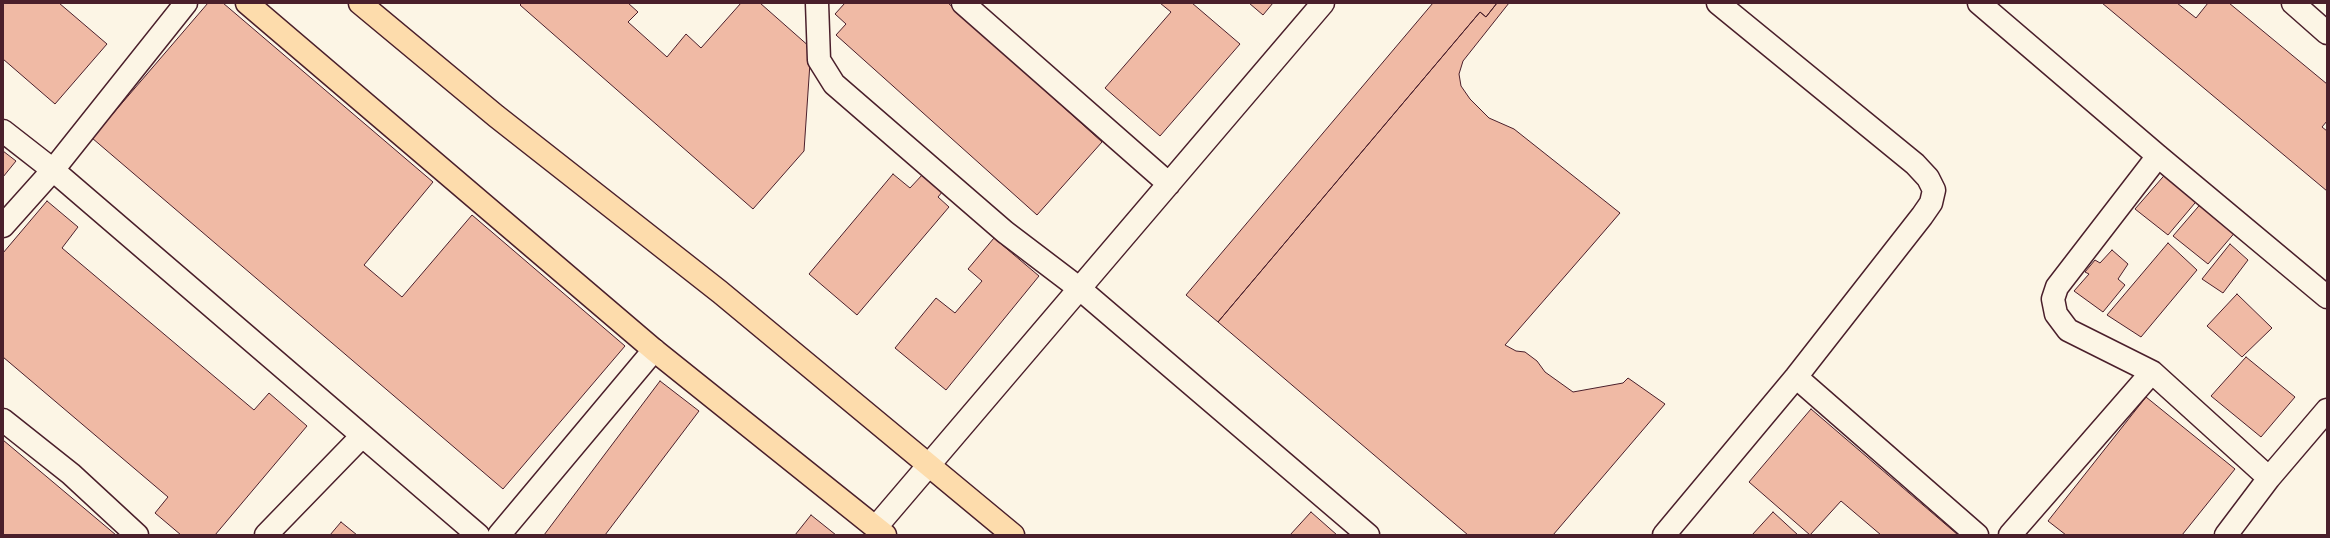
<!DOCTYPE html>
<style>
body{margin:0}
#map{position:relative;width:2330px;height:538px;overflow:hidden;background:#fcf5e5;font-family:Sriracha,sans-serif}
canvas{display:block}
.frame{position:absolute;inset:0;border:4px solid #4a1f2b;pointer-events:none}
</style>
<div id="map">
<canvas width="2330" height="538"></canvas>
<div class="frame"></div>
</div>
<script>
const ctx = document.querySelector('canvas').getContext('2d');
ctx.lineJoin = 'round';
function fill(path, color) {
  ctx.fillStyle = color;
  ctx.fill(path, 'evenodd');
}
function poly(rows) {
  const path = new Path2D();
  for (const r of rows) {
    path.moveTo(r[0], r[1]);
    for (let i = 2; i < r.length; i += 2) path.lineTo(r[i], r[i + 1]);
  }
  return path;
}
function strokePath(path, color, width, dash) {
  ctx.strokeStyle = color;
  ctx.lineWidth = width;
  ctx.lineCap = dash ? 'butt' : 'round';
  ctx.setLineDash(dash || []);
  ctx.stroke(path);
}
const building = poly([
 [3,3,59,3,107,44,55,104,3,59,3,3],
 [208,3,223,3,433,182,364,265,402,297,472,215,625,346,503,489,92,138,208,3],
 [522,3,628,3,638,12,628,22,667,57,686,34,701,48,741,3,760,3,811,48,804,151,753,209,520,5,522,3],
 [845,3,948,3,1102,142,1037,215,836,35,846,24,835,14,845,3],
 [1160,3,1192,3,1240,44,1160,136,1105,88,1171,12,1160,3],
 [1249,3,1273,3,1263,15,1249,3],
 [1433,3,1497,3,1486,17,1480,12,1218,322,1186,295,1433,3],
 [1497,3,1509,3,1463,61,1459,74,1461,86,1470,99,1489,118,1514,129,1620,213,1505,345,1516,351,1525,352,1537,361,1545,372,1573,392,1623,383,1628,378,1665,404,1553,535,1468,535,1218,322,1480,12,1486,17,1497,3],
 [2102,3,2177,3,2196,18,2208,3,2229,3,2327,84,2327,121,2322,127,2327,131,2327,191,2102,3],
 [3,151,16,161,3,177,3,151],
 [2169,170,2200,197,2168,235,2135,209,2169,170],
 [893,174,910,188,923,174,943,191,938,197,949,207,857,315,809,274,893,174],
 [2204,200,2237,230,2208,264,2173,236,2204,200],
 [47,201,78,227,62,248,254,410,269,393,307,426,215,535,181,535,155,513,168,497,3,357,3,253,47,201],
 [994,238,1039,276,946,390,895,348,936,298,955,313,982,281,968,269,994,238],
 [2168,243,2197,270,2141,337,2107,315,2168,243],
 [2230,244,2248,260,2223,293,2202,279,2230,244],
 [2112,250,2128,264,2118,279,2125,285,2103,312,2074,291,2089,274,2085,272,2095,260,2100,263,2112,250],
 [2237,294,2272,328,2242,357,2207,326,2237,294],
 [2246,357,2295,397,2261,437,2211,396,2246,357],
 [660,381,699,411,605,535,544,535,660,381],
 [2146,397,2235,469,2182,535,2066,535,2048,521,2146,397],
 [1811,409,1958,535,1881,535,1841,501,1810,535,1749,482,1811,409],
 [3,440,116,535,3,535,3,440],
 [1311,512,1337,535,1290,535,1311,512],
 [1773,512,1798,535,1752,535,1773,512],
 [811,515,836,535,795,535,811,515],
 [341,522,357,535,330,535,341,522]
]);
const minor = poly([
 [817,3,819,60,834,84,1005,232,1080,289,1368,535],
 [963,3,1169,184],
 [1979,3,2158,156,2327,297],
 [2293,3,2327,33],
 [3,131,53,170,478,535],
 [2158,156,2057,287,2053,299,2056,314,2068,330,2152,372,2269,478],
 [3,226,53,170,186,3],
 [1796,377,1977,535],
 [3,420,71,474,137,535],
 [876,527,1323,3],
 [266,535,362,436],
 [499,535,654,350],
 [1664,535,1796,377,1922,216,1931,203,1934,190,1928,178,1915,164,1718,3],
 [2010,535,2152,372],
 [2226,535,2269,478,2327,410]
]);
const major = poly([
 [247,3,654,350,885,535],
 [360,3,496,116,720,292,1013,535]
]);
fill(building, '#f0baa5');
strokePath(building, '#4a1f2b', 1);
strokePath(minor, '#4a1f2b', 25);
strokePath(major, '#4a1f2b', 25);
strokePath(minor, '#fcf5e5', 22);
strokePath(major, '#fddcac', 22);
</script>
